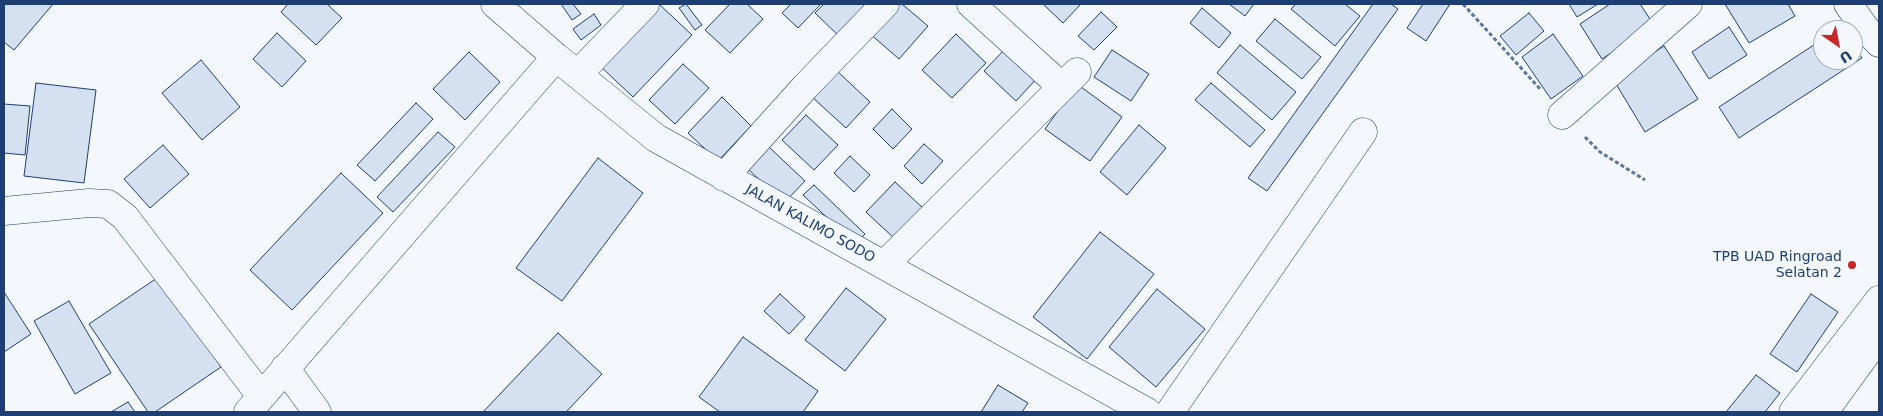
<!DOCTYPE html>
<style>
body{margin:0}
#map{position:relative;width:1883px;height:416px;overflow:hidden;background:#f4f7fb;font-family:"DejaVu Sans",sans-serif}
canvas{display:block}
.frame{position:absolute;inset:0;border:5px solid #1d3f73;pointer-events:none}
.north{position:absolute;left:1813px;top:20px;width:50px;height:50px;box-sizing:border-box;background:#f4f7fb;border:1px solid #9eadc5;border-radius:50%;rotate:147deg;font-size:14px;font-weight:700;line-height:20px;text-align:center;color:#1d3f73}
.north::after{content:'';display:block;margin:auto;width:18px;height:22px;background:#c62828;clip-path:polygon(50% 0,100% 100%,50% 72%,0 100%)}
</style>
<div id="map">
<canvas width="1883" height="416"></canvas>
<div class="frame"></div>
<div class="north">U</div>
</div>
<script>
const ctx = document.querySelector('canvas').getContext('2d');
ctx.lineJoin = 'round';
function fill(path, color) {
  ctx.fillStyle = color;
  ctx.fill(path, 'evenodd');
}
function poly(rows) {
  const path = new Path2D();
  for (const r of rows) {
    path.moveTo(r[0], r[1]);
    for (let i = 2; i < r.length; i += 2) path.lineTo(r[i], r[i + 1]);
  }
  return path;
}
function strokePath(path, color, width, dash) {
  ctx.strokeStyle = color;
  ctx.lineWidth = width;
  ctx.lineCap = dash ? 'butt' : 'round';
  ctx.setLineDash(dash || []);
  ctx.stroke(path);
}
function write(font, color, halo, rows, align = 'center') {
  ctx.font = font + ' "DejaVu Sans",sans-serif';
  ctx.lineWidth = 4;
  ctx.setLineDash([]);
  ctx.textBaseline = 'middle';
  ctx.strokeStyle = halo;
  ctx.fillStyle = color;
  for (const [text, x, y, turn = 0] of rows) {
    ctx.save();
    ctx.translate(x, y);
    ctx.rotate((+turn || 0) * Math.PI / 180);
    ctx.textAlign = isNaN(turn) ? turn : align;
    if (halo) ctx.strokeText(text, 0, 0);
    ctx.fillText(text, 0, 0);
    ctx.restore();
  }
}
const building = poly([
 [4,4,53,4,14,50,4,42,4,4],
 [288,4,327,4,342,18,316,45,281,12,288,4],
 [561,4,573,4,581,14,572,20,561,4],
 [655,4,659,4,692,35,633,97,598,64,655,4],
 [686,4,702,25,695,30,679,8,686,4],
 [730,4,747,4,763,19,730,53,705,30,730,4],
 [791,4,818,4,820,5,798,28,782,13,791,4],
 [824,4,876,4,843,40,815,13,824,4],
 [892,4,902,4,928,26,899,59,868,32,892,4],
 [1046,4,1081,4,1063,23,1044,5,1046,4],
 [1229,4,1254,4,1245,16,1229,4],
 [1296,4,1345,4,1360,16,1335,46,1291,9,1296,4],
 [1373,4,1391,4,1398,9,1267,191,1248,178,1373,4],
 [1423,4,1450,4,1426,41,1407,28,1423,4],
 [1569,4,1598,4,1577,17,1569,4],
 [1610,4,1640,4,1654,25,1602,59,1580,24,1610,4],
 [1725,4,1788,4,1795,16,1749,43,1725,4],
 [1202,8,1231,33,1219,48,1190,23,1202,8],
 [1101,12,1117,27,1094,50,1078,36,1101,12],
 [1529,13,1544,31,1516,55,1500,36,1529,13],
 [594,14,601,25,581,40,573,29,594,14],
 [1275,19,1321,57,1302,79,1256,41,1275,19],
 [1729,27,1747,55,1709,79,1692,52,1729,27],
 [277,33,306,61,282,87,253,59,277,33],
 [956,34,986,63,952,98,922,70,956,34],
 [1553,34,1583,76,1551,99,1522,57,1553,34],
 [1823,39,1823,60,1853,60,1853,45,1862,58,1739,138,1719,107,1823,39],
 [1240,45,1296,92,1272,120,1217,73,1240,45],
 [1664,46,1698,99,1645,132,1613,79,1664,46],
 [1007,47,1038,77,1016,101,984,71,1007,47],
 [1112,50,1149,74,1131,101,1094,77,1112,50],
 [469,52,500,82,465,120,433,89,469,52],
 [201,60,240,107,202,140,162,93,201,60],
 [683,64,709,88,675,124,649,100,683,64],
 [836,70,870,102,846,128,811,96,836,70],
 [36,83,96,90,84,183,24,176,36,83],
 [1211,83,1265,130,1250,147,1195,100,1211,83],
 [1077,84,1122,117,1090,161,1045,129,1077,84],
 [722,97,751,126,718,161,688,133,722,97],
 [416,103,433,119,375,181,357,165,416,103],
 [4,104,30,106,25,155,4,153,4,104],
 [892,109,912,129,893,149,873,129,892,109],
 [806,115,838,145,814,170,782,140,806,115],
 [1139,125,1166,148,1127,195,1100,172,1139,125],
 [438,132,455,147,393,212,377,197,438,132],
 [924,144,943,161,922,184,904,166,924,144],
 [163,145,189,174,150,208,124,179,163,145],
 [769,147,805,181,784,203,748,169,769,147],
 [850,156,870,175,854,192,834,173,850,156],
 [598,158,643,193,562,301,516,268,598,158],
 [341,173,383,213,292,310,250,270,341,173],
 [895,182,924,209,895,239,866,212,895,182],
 [814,185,865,234,855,244,803,195,814,185],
 [1100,232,1154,274,1087,359,1033,317,1100,232],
 [160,276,221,367,155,412,148,412,89,324,160,276],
 [846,288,886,319,845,371,805,340,846,288],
 [1157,289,1205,329,1156,387,1109,347,1157,289],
 [4,292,31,334,4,352,4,292],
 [780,294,805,317,789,334,764,311,780,294],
 [1811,294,1838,312,1797,372,1770,354,1811,294],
 [69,301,111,373,75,394,34,321,69,301],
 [558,333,602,374,566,412,483,412,558,333],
 [743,337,818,391,803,412,720,412,699,397,743,337],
 [1756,375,1780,393,1765,412,1726,412,1756,375],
 [998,385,1028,403,1022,412,981,412,998,385],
 [128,402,135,412,111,412,128,402]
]);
const path = poly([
 [1463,4,1541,90],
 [1585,137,1600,152,1645,180]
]);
const minor = poly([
 [495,4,556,57,656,138,1147,412],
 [971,4,1062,87],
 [1848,4,1865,28,1879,43],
 [578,74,645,4],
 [1562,115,1688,4],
 [724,177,805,87,885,4],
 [4,211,89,203,108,204,125,217,261,396],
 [884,265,1077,72],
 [285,368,317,412],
 [248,412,556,57],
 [1170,412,1363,132],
 [1793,412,1879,300]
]);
const highway = poly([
 [1824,412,1879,336]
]);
const markers = [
 [1852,265,5,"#c62828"]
];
const streetNames = [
 ["JALAN KALIMO SODO",810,224,29]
];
const poiNames = [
 ["TPB UAD Ringroad",1842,257],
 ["Selatan 2",1842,273]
];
fill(building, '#d5e0f0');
strokePath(building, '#1d3f73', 1);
strokePath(minor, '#1d3f73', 29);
strokePath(highway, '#1d3f73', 29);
strokePath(path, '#5e769c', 3, [4, 2.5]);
strokePath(minor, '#f4f7fb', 28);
strokePath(highway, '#f4f7fb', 28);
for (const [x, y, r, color] of markers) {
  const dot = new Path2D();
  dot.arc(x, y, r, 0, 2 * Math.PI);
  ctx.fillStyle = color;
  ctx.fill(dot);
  strokePath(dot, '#f4f7fb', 2);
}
write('14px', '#1d3f73', '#f4f7fb', streetNames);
write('14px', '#1d3f73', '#f4f7fb', poiNames, 'right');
</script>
